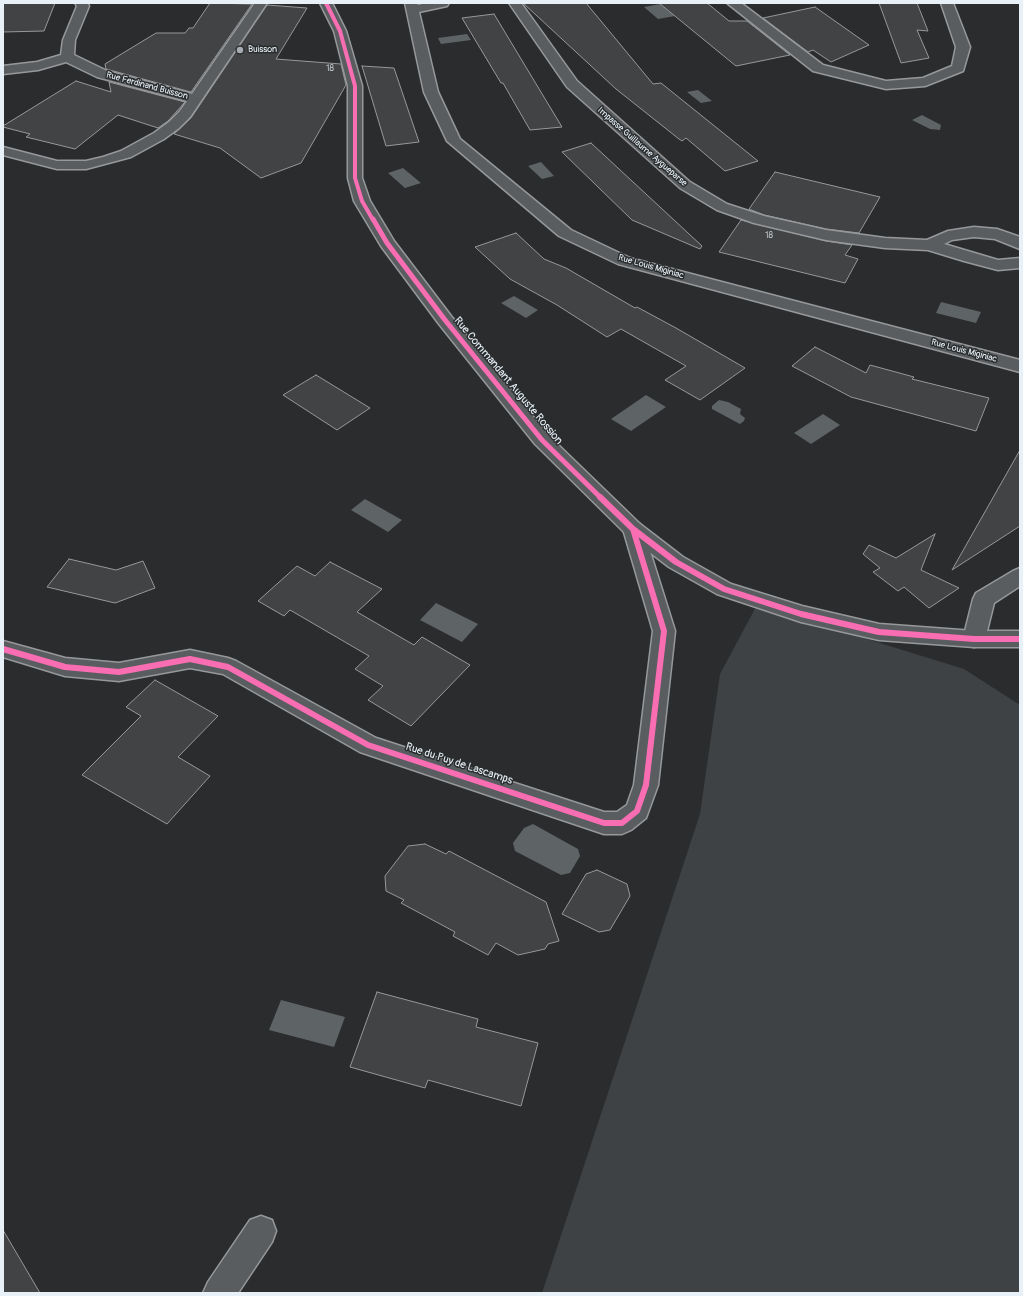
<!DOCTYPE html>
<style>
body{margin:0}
#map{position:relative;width:1023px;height:1296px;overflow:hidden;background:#2b2c2d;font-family:Pangolin,sans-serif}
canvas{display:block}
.frame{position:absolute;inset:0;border:4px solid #e8f1f8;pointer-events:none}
</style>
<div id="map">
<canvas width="1023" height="1296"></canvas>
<div class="frame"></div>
</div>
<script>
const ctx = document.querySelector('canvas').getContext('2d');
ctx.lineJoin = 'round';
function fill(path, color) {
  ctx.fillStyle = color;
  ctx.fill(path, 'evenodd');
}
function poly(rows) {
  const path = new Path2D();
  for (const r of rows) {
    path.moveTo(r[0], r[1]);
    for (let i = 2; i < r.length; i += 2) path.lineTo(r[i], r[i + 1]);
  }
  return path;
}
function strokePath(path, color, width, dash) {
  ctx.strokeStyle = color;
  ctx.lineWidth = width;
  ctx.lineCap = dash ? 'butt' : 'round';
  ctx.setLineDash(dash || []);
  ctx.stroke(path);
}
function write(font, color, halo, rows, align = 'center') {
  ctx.font = font + ' Pangolin,sans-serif';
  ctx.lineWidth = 3;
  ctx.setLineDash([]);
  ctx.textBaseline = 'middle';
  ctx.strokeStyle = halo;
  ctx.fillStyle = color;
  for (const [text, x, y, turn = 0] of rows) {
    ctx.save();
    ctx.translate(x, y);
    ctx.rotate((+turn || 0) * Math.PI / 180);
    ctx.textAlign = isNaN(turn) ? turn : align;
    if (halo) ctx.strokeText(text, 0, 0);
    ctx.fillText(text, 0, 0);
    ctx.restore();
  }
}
const green = poly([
 [757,605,964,669,1020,705,1020,1293,542,1293,700,814,720,674]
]);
const water = poly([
 [660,4,675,16,658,19,644,7],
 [467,34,471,40,441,44,438,38],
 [698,90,712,101,701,103,687,92],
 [922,115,941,125,940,130,930,129,912,120],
 [541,162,554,176,542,179,528,166],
 [403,168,421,183,405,188,388,173],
 [514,296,538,310,526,318,501,303],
 [941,302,981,312,976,323,936,313],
 [646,395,666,407,631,431,611,419],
 [719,400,728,402,741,409,740,414,745,418,744,421,740,424,738,423,712,409,712,406],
 [823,414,840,425,811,444,794,433],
 [365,499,402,520,388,532,351,510],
 [436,603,478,624,462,642,420,620],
 [533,824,578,849,580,856,570,873,561,875,515,851,513,843,524,828],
 [281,1000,345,1017,334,1047,269,1030]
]);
const building = poly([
 [3,3,55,3,44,31,3,32,3,3],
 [210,3,252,4,191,92,106,69,105,64,156,33,185,33,189,28,193,28,210,3],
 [523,3,586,3,653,84,661,83,758,161,725,171,686,138,682,141,679,139,616,89,523,3],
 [659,3,707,3,729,21,747,21,790,55,736,66,659,3],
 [879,3,917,3,928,31,917,30,929,58,901,63,879,3],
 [267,5,307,8,276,59,341,64,346,85,301,163,261,178,220,148,174,134,191,118,267,5],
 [815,7,869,45,831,62,813,50,808,52,763,18,815,7],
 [494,14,562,127,530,130,503,83,501,83,462,18,494,14],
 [362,66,394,68,419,142,386,146,362,66],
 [76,81,111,92,109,82,185,102,168,121,158,128,118,115,75,149,26,137,30,134,3,127,3,126,76,81],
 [591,143,702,246,700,249,632,220,562,152,591,143],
 [775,172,880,197,859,233,826,229,764,215,749,209,775,172],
 [741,220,826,241,852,245,845,255,858,259,845,283,719,252,741,220],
 [516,233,544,259,566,268,635,308,637,307,676,328,745,368,700,400,665,380,686,366,621,329,607,337,557,305,510,279,475,247,516,233],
 [815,347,866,373,870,365,914,377,912,379,989,398,976,431,851,397,792,366,815,347],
 [316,375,370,408,337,430,283,395,316,375],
 [1020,450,1020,526,952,570,1020,450],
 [935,534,921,570,959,588,929,608,904,587,898,591,873,572,880,568,863,554,869,545,896,558,935,534],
 [69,559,116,570,143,561,155,588,115,603,47,587,69,559],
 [330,562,382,589,357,612,414,645,422,637,470,665,411,726,368,700,383,686,355,669,369,656,290,610,284,616,258,601,297,566,315,576,330,562],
 [155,680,218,716,178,757,210,776,167,824,82,775,141,716,126,707,155,680],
 [425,844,446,854,449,851,546,902,559,941,548,944,545,949,518,955,496,943,488,955,453,936,455,932,401,903,404,900,386,891,385,876,408,846,425,844],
 [597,870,627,884,630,896,610,930,599,932,562,914,586,874,597,870],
 [377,992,478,1019,476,1027,538,1043,521,1106,428,1080,425,1088,350,1067,377,992],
 [3,1230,40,1293,3,1293,3,1230]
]);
const street = poly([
 [75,3,87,3,89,6,75,40,74,55,107,71,192,94,255,3,267,3,190,117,179,128,164,139,131,157,86,169,57,169,3,155,3,147,57,161,86,161,103,157,121,151,154,133,169,122,180,111,187,101,97,77,66,62,38,70,3,74,3,66,37,62,61,55,63,40,77,6,75,3],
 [405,3,417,3,418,5,427,3,449,3,447,6,419,12,438,92,460,139,571,230,630,258,1020,360,1020,372,618,264,559,236,447,141,424,92,405,3],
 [509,3,521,3,577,81,690,182,727,204,764,216,826,230,885,238,927,240,948,231,974,227,997,229,1020,237,1020,249,995,239,974,237,952,240,944,244,998,260,1020,258,1020,268,998,270,964,261,928,250,885,248,826,240,754,223,717,210,680,188,567,87,509,3],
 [727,3,741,3,823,65,886,81,923,78,952,66,956,47,941,3,953,3,970,47,963,71,925,86,886,89,813,71,727,3],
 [633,522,640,524,643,529,675,631,658,785,646,818,631,830,622,834,604,834,360,752,223,674,190,668,119,681,65,676,3,657,3,641,65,658,119,663,190,650,228,658,236,661,376,738,604,812,617,812,627,805,634,785,653,631,623,529,626,524,633,522],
 [1020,568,1020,586,994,603,985,639,982,645,974,647,966,645,963,639,973,599,976,593,1013,571,1020,568],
 [261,1216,272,1220,276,1231,272,1242,238,1293,203,1293,208,1282,250,1220,261,1216]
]);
const secondary = poly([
 [320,3,332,3,346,31,362,86,362,178,370,201,394,241,451,316,549,436,640,524,683,557,731,584,802,606,879,624,974,631,1020,631,1020,647,974,647,879,640,801,622,717,594,669,567,626,534,535,444,439,324,381,246,354,201,348,178,348,86,334,31,320,3]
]);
const cyclewayFar2 = poly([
 [326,3,340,31,355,86,355,178,362,201,373,220]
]);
const cyclewayFar1 = poly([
 [373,219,387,243,445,320,542,440,601,498]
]);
const cycleway = poly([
 [600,497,633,529,676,562,724,589,801,614,879,632,974,639,1020,639],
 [3,649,65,667,119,672,190,659,228,667,368,745,604,823,622,823,637,811,646,785,664,631,633,529]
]);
const markers = [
 [240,50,4,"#a6acb1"]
];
const farPoinames = [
 ["Buisson",248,50]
];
const numberNames = [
 ["18",330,69],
 ["18",769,236]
];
const farStreetnames = [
 ["Rue Ferdinand Buisson",147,86,15],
 ["Impasse Guillaume Aygueparse",642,147,41],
 ["Rue Louis Miginiac",651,267,16],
 ["Rue Louis Miginiac",964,351,15]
];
const streetNames = [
 ["Rue Commandant Auguste Rossion",508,381,50],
 ["Rue du Puy de Lascamps",459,764,18]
];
fill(green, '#3f4244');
fill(water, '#5e6365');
fill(building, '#424344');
strokePath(building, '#96989a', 1);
strokePath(street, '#96989a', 3);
strokePath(secondary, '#96989a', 3);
fill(street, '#5a5d60');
fill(secondary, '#5a5d60');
strokePath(cyclewayFar2, '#f96db3', 4);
strokePath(cyclewayFar1, '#f96db3', 5);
strokePath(cycleway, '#f96db3', 6);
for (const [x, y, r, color] of markers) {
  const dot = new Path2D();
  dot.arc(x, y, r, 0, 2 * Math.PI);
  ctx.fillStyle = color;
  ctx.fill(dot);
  strokePath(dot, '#2a2d2e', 1.5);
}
write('9px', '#e8f1f8', '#2a2d2e', farPoinames, 'left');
write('9px', '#bec6cb', null, numberNames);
write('9px', '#e8f1f8', '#2a2d2e', farStreetnames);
write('11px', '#e8f1f8', '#2a2d2e', streetNames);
</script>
